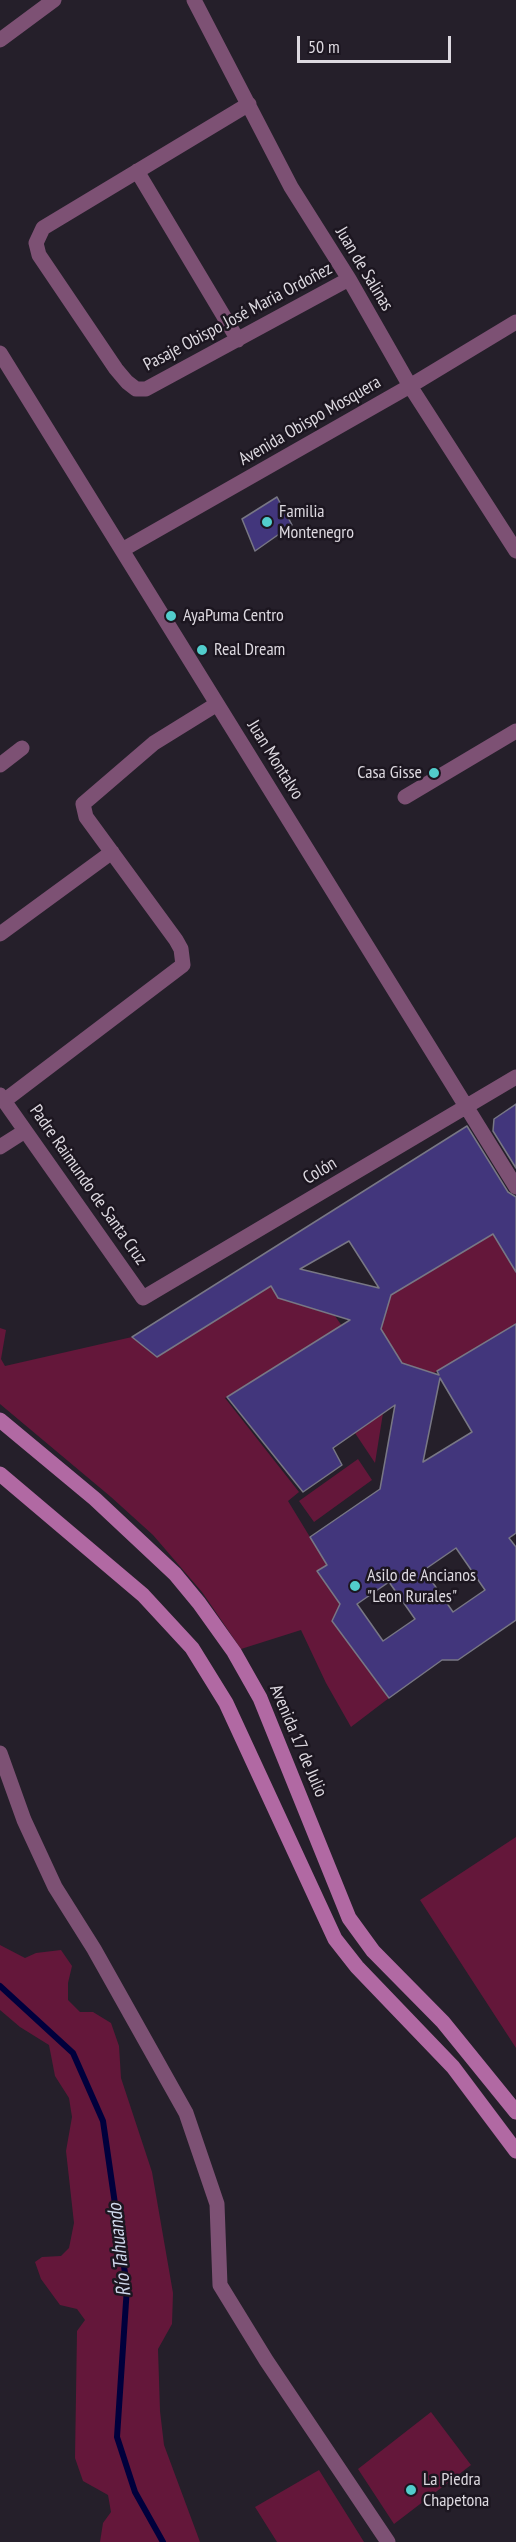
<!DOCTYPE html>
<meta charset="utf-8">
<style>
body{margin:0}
#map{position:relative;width:516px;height:2542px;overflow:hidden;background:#251f2a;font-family:"PT Sans Narrow",sans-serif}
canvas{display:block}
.scale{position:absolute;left:297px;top:36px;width:154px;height:27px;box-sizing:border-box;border:3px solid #ddd9e0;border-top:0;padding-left:8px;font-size:18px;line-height:21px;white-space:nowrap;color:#ddd9e0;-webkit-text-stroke:4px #1c1620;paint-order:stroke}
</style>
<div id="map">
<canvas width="516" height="2542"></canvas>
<div class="scale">50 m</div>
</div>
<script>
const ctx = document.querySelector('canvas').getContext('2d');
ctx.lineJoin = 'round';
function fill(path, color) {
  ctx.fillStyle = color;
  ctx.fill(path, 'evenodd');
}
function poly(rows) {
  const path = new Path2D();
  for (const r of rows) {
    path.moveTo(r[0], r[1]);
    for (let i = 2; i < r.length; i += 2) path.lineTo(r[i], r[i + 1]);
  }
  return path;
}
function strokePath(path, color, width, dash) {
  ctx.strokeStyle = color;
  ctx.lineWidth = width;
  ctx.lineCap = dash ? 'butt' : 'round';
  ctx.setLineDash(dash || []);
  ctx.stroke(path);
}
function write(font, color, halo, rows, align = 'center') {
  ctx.font = font + ' "PT Sans Narrow",sans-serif';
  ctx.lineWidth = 5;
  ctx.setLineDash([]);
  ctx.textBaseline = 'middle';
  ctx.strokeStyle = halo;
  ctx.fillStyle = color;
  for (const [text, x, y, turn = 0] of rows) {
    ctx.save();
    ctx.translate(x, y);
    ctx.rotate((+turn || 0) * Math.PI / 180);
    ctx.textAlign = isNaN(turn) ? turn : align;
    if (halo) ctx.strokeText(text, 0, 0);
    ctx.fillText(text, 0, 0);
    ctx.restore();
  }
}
const green = poly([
 [493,1234,516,1272,516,1324,434,1373,402,1363,381,1329,391,1295],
 [271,1286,278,1298,335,1316,342,1326,225,1398,299,1492,288,1501,327,1565,317,1571,340,1604,333,1622,389,1698,351,1727,326,1683,301,1630,241,1649,202,1592,153,1535,111,1497,0,1404,0,1328,6,1330,1,1359,5,1366,132,1337,157,1357],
 [383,1413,375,1463,355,1433],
 [358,1459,372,1480,314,1522,299,1501],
 [516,1837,516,2048,420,1900],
 [0,1945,25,1958,36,1953,61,1950,72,1966,68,1983,68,2000,80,2012,93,2012,111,2023,119,2046,121,2078,152,2172,173,2293,172,2324,158,2349,160,2411,164,2445,200,2542,100,2542,103,2523,111,2512,108,2495,83,2481,75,2458,77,2331,85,2320,77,2309,60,2305,41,2279,35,2262,42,2257,61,2256,69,2248,74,2223,66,2151,72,2117,69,2098,55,2076,49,2045,20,2027,0,2010],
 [431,2412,471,2465,394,2524,358,2469],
 [319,2470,364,2542,277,2542,255,2507]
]);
const stream = poly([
 [0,1986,73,2053,103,2121,127,2287,117,2437,135,2492,163,2542]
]);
const building = poly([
 [277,497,292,525,255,551,242,519,277,497],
 [516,1104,516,1168,493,1131,494,1119,516,1104],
 [467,1126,508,1192,516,1197,516,1272,493,1234,391,1295,381,1329,402,1363,439,1375,437,1371,516,1324,516,1533,509,1538,516,1547,516,1620,458,1660,442,1660,389,1698,332,1621,340,1604,317,1571,327,1565,310,1537,380,1489,395,1405,333,1448,342,1465,303,1492,227,1397,350,1320,278,1298,271,1286,157,1357,132,1337,467,1126],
 [349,1241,379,1288,300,1269,349,1241],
 [440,1378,472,1432,423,1462,440,1378],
 [456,1548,485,1590,453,1612,424,1570,456,1548],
 [389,1582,415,1619,383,1641,357,1604,389,1582]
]);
const minor = poly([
 [194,0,291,187,349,279,410,386,516,551],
 [0,40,54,0],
 [249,104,43,228,36,243,39,255,116,369,127,382,136,389,146,389,349,279],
 [137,171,238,340],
 [0,353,516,1187],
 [122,550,410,386,516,322],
 [0,765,22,748],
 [405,797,516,731],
 [0,934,112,852],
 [0,1095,143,1298,516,1077],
 [4,1101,183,965,181,949,176,940,86,817,83,804,154,743,217,704],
 [0,1147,25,1131],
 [0,1753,24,1820,55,1887,94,1949,186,2113,217,2204,220,2285,266,2360,388,2542]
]);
const secondary = poly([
 [0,1420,95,1499,175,1574,199,1603,234,1652,260,1698,349,1918,373,1951,443,2022,516,2112],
 [0,1474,143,1595,192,1648,226,1703,335,1939,357,1967,453,2067,516,2151]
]);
const markers = [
 [267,522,6,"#52cdcc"],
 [171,616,6,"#52cdcc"],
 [202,650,6,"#52cdcc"],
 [434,773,6,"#52cdcc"],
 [355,1586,6,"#52cdcc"],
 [411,2490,6,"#52cdcc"]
];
const streetNames = [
 ["Juan de Salinas",364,269,59],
 ["Pasaje Obispo José Maria Ordoñez",238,317,-28],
 ["Avenida Obispo Mosquera",310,421,-30],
 ["Juan Montalvo",275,760,58],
 ["Colón",320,1171,-31],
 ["Padre Raimundo de Santa Cruz",88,1185,55],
 ["Avenida 17 de Julio",298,1741,67]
];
const poiNames = [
 ["Familia",279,512],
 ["Montenegro",279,533],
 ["AyaPuma Centro",183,616],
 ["Real Dream",214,650],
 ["Casa Gisse",422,773,"right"],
 ["Asilo de Ancianos",367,1576],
 ["\"Leon Rurales\"",367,1597],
 ["La Piedra",423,2480],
 ["Chapetona",423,2501]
];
const waterNames = [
 ["Río Tahuando",120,2250,-96]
];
fill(green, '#64173a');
strokePath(stream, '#00003c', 6);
fill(building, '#42367c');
strokePath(building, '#787785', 1.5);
strokePath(minor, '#7d5174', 15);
strokePath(secondary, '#b169a3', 15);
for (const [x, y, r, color] of markers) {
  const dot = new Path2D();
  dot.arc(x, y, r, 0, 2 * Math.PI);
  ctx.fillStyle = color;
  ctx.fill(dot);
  strokePath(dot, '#1c1620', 2);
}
write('18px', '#ddd9e0', '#1c1620', streetNames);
write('18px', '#ddd9e0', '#1c1620', poiNames, 'left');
write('italic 20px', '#cfd8ec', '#1c1620', waterNames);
</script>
